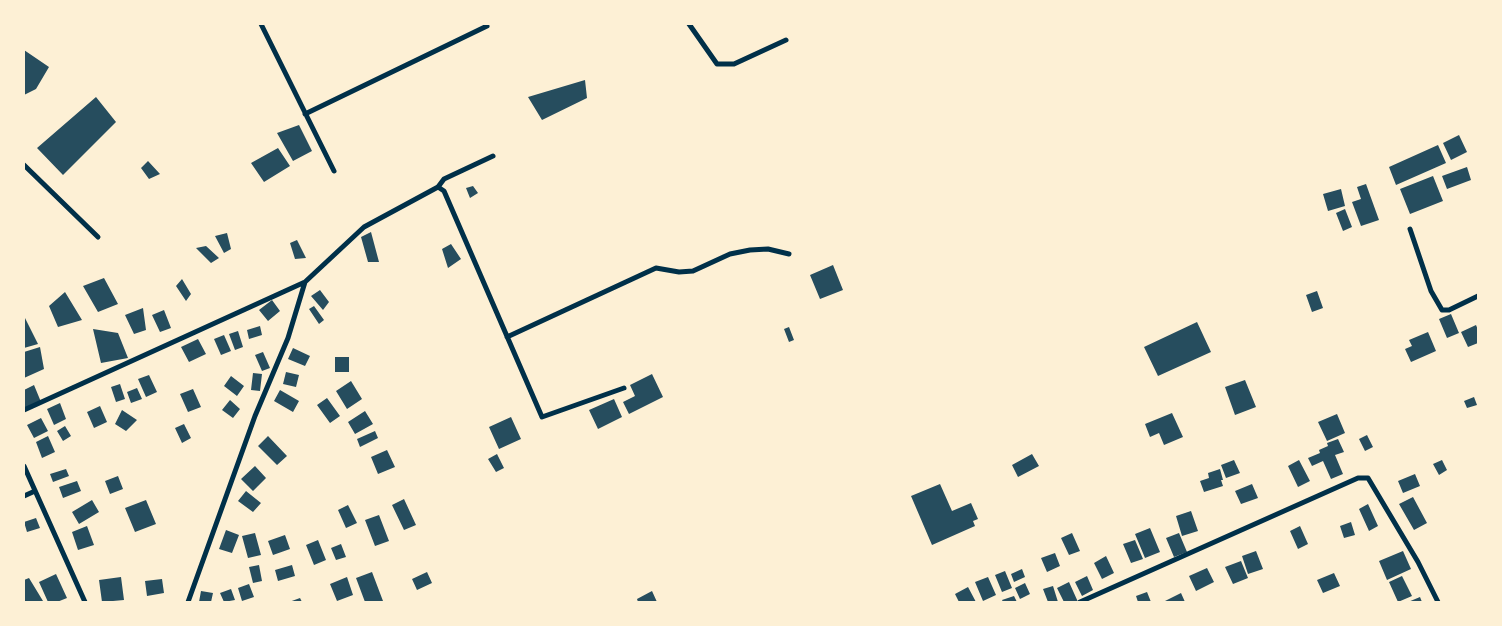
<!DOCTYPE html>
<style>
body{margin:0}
#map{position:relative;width:1502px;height:626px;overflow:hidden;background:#fdf0d5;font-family:Roboto,sans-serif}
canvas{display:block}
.frame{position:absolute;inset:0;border:25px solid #fdf0d5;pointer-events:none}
</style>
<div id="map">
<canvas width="1502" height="626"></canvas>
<div class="frame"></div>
</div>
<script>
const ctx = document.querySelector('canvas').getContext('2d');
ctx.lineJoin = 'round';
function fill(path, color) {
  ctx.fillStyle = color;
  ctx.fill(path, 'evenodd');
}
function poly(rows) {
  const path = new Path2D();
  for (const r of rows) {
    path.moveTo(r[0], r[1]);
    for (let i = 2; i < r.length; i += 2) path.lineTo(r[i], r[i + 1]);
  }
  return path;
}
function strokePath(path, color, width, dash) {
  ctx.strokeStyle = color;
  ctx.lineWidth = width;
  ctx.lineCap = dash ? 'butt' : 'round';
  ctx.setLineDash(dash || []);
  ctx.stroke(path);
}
const building = poly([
 [24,50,49,67,36,89,24,95],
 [585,80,587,98,542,120,528,97],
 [96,97,116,122,63,175,37,148],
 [299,125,312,151,293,161,277,133],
 [1459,135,1467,152,1451,160,1443,143],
 [1438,145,1446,163,1396,185,1389,167],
 [278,148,290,166,264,182,251,163],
 [148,161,160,174,149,179,141,168],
 [1467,167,1471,180,1447,189,1442,176],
 [1433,176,1443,201,1410,214,1400,189],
 [1366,184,1379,220,1361,226,1352,202,1361,199,1357,187],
 [473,186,478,193,470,198,466,188],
 [1341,189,1345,206,1328,211,1323,194],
 [1345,209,1352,227,1343,231,1336,213],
 [371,232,379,262,368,262,361,237],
 [227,233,231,249,224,253,215,236],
 [297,240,306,258,295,259,290,243],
 [451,244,461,259,448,268,442,249],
 [206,246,219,258,211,263,196,248],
 [833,265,843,290,820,299,810,275],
 [104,278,118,304,98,312,83,286],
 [182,279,191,294,186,301,176,286],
 [320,290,329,302,323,310,311,296],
 [1317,291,1323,308,1312,312,1306,295],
 [65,292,82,320,58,327,49,306],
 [272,300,280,311,268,321,259,310],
 [314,306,324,320,319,324,309,309],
 [143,308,146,330,134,334,125,315],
 [164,310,171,328,160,332,152,315],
 [1451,314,1459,333,1447,338,1439,319],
 [24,318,25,318,38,344,24,348],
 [1197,322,1211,352,1158,376,1144,347],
 [1476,325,1478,330,1478,343,1468,347,1461,332],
 [260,326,262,335,249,339,247,330],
 [789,327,794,340,789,342,784,329],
 [93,329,118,333,128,358,101,363],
 [238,331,243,347,235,350,229,334],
 [1428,332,1436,351,1411,362,1405,349,1412,346,1409,340],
 [224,335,231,351,221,355,214,339],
 [198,339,206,354,189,362,181,347],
 [40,347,44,369,24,378,24,352],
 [293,348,310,356,305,366,288,359],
 [263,352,270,368,262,371,255,355],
 [335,357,349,357,349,372,335,372],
 [286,372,299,375,296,387,283,384],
 [253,373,262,374,260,391,251,390],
 [652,374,663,397,629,414,623,402,635,396,630,385],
 [149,375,157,392,146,397,138,379],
 [231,376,244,386,237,396,224,386],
 [1245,380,1256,407,1235,415,1225,387],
 [351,381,362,399,347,409,336,391],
 [120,384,125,399,116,402,111,387],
 [34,385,41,402,24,409,24,390],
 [137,388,142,399,131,403,127,392],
 [193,389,201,407,188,412,180,394],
 [280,390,299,401,293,412,274,401],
 [1474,397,1477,405,1467,408,1464,401],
 [327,398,340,416,330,423,317,405],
 [614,399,622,417,598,429,589,410],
 [230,400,240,409,233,418,222,410],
 [60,403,66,419,54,425,47,409],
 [100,406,107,422,94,428,87,412],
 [122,410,137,420,126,431,115,424],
 [365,411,373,424,355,434,348,422],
 [1172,413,1183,437,1164,445,1159,433,1150,437,1145,424],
 [1337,414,1345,433,1327,441,1318,422],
 [511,417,521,439,499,449,489,427],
 [41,418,48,431,34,438,27,425],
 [184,424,191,438,182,443,175,428],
 [65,426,71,436,63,441,57,431],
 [375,431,378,438,360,447,357,439],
 [1367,435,1373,447,1365,451,1359,439],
 [48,436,55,452,42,458,36,442],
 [268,436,287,456,277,465,258,446],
 [1338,439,1344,452,1335,455,1343,474,1331,479,1323,461,1312,466,1308,458,1320,453,1319,450,1328,446,1327,443],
 [387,450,395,467,378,474,371,457],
 [497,454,504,468,496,472,488,459],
 [1032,454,1039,466,1018,477,1012,465],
 [1234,460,1240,473,1226,478,1221,465],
 [1299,460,1310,481,1298,487,1288,466],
 [1442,460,1447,470,1439,475,1433,464],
 [255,466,266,478,253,491,241,479],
 [66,469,69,476,53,482,50,474],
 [1220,469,1223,480,1221,480,1223,486,1204,492,1200,481,1209,478,1208,473],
 [1415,474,1420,486,1403,493,1398,481],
 [118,476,123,489,110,494,105,481],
 [77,481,81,491,63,498,59,487],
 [940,484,952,511,971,503,978,519,973,521,975,526,932,545,911,496],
 [1252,484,1258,498,1241,504,1235,491],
 [246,491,261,503,253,512,238,501],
 [1413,497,1427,523,1414,530,1399,504],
 [404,499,416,525,404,530,392,505],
 [92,500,99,512,79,524,72,512],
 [146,500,156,524,135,532,125,508],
 [1368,504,1378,526,1369,531,1359,509],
 [348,505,357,523,346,528,338,510],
 [1191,511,1198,531,1182,536,1176,516],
 [379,515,389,541,375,546,365,520],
 [36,518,40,528,27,532,24,522],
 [1351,522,1355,535,1344,538,1340,526],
 [87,526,94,545,78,550,72,532],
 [1300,526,1308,544,1298,549,1290,531],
 [1150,528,1160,552,1145,558,1135,534],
 [226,530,239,535,232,553,219,549],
 [255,533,261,555,248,558,242,536],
 [1072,533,1080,551,1069,555,1061,538],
 [1179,533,1187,552,1174,557,1166,538],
 [285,535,290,549,273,555,268,541],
 [318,540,326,560,314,565,306,545],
 [1135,540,1143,559,1131,563,1123,544],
 [341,544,346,557,336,560,331,548],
 [1256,551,1263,569,1248,574,1242,556],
 [1403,551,1411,569,1387,580,1379,561],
 [1055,553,1060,566,1047,572,1041,558],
 [1106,556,1114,573,1102,579,1094,563],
 [1241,561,1248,578,1233,584,1225,567],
 [259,565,262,581,253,583,249,567],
 [292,565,295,576,278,581,275,570],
 [1207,568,1214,582,1196,591,1189,576],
 [1022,569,1025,577,1014,582,1011,574],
 [1005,571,1012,588,1002,592,995,575],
 [372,572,383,601,378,602,365,602,356,578],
 [427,572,432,583,417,590,412,579],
 [1334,573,1340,586,1323,593,1317,580],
 [56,574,67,598,57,602,48,602,39,582],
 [1087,576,1093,590,1082,596,1075,582],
 [1402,576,1412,596,1398,602,1389,582],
 [121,577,124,600,102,602,99,580],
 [347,577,353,595,337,601,330,584],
 [988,577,996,595,983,601,975,582],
 [29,578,43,601,38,602,24,602,24,580],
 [162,579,164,593,147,596,145,581],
 [1069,582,1078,602,1064,602,1057,588],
 [1025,583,1030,594,1020,599,1015,588],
 [249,584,254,597,242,601,238,588],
 [1053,586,1058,602,1048,602,1043,589],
 [968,587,976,602,959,602,955,594],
 [231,589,235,600,224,602,220,593],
 [201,591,213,593,211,602,199,602],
 [652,591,657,602,638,602,637,599],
 [1147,592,1151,602,1138,602,1136,596],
 [1181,593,1185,602,1166,602,1165,601],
 [1014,596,1017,602,1003,602,1002,600],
 [1420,597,1422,602,1408,602],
 [300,598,302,602,289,602]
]);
const minor = poly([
 [261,24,334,171],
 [689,24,717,64,734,64,786,40],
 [305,114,487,26],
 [24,165,98,237],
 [438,187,444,191,542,417,624,388],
 [1410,229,1431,291,1442,310,1449,310,1478,296],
 [507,337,656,268,679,272,693,271,730,254,750,250,768,249,789,254],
 [24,410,305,282,364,227,438,187,444,179,493,156],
 [24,466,85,602],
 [24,496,35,491],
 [188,602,255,416,288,338,305,282],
 [1080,602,1358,478,1368,478,1418,562,1438,602]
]);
fill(building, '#264d5e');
strokePath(minor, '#003049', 5);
</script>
